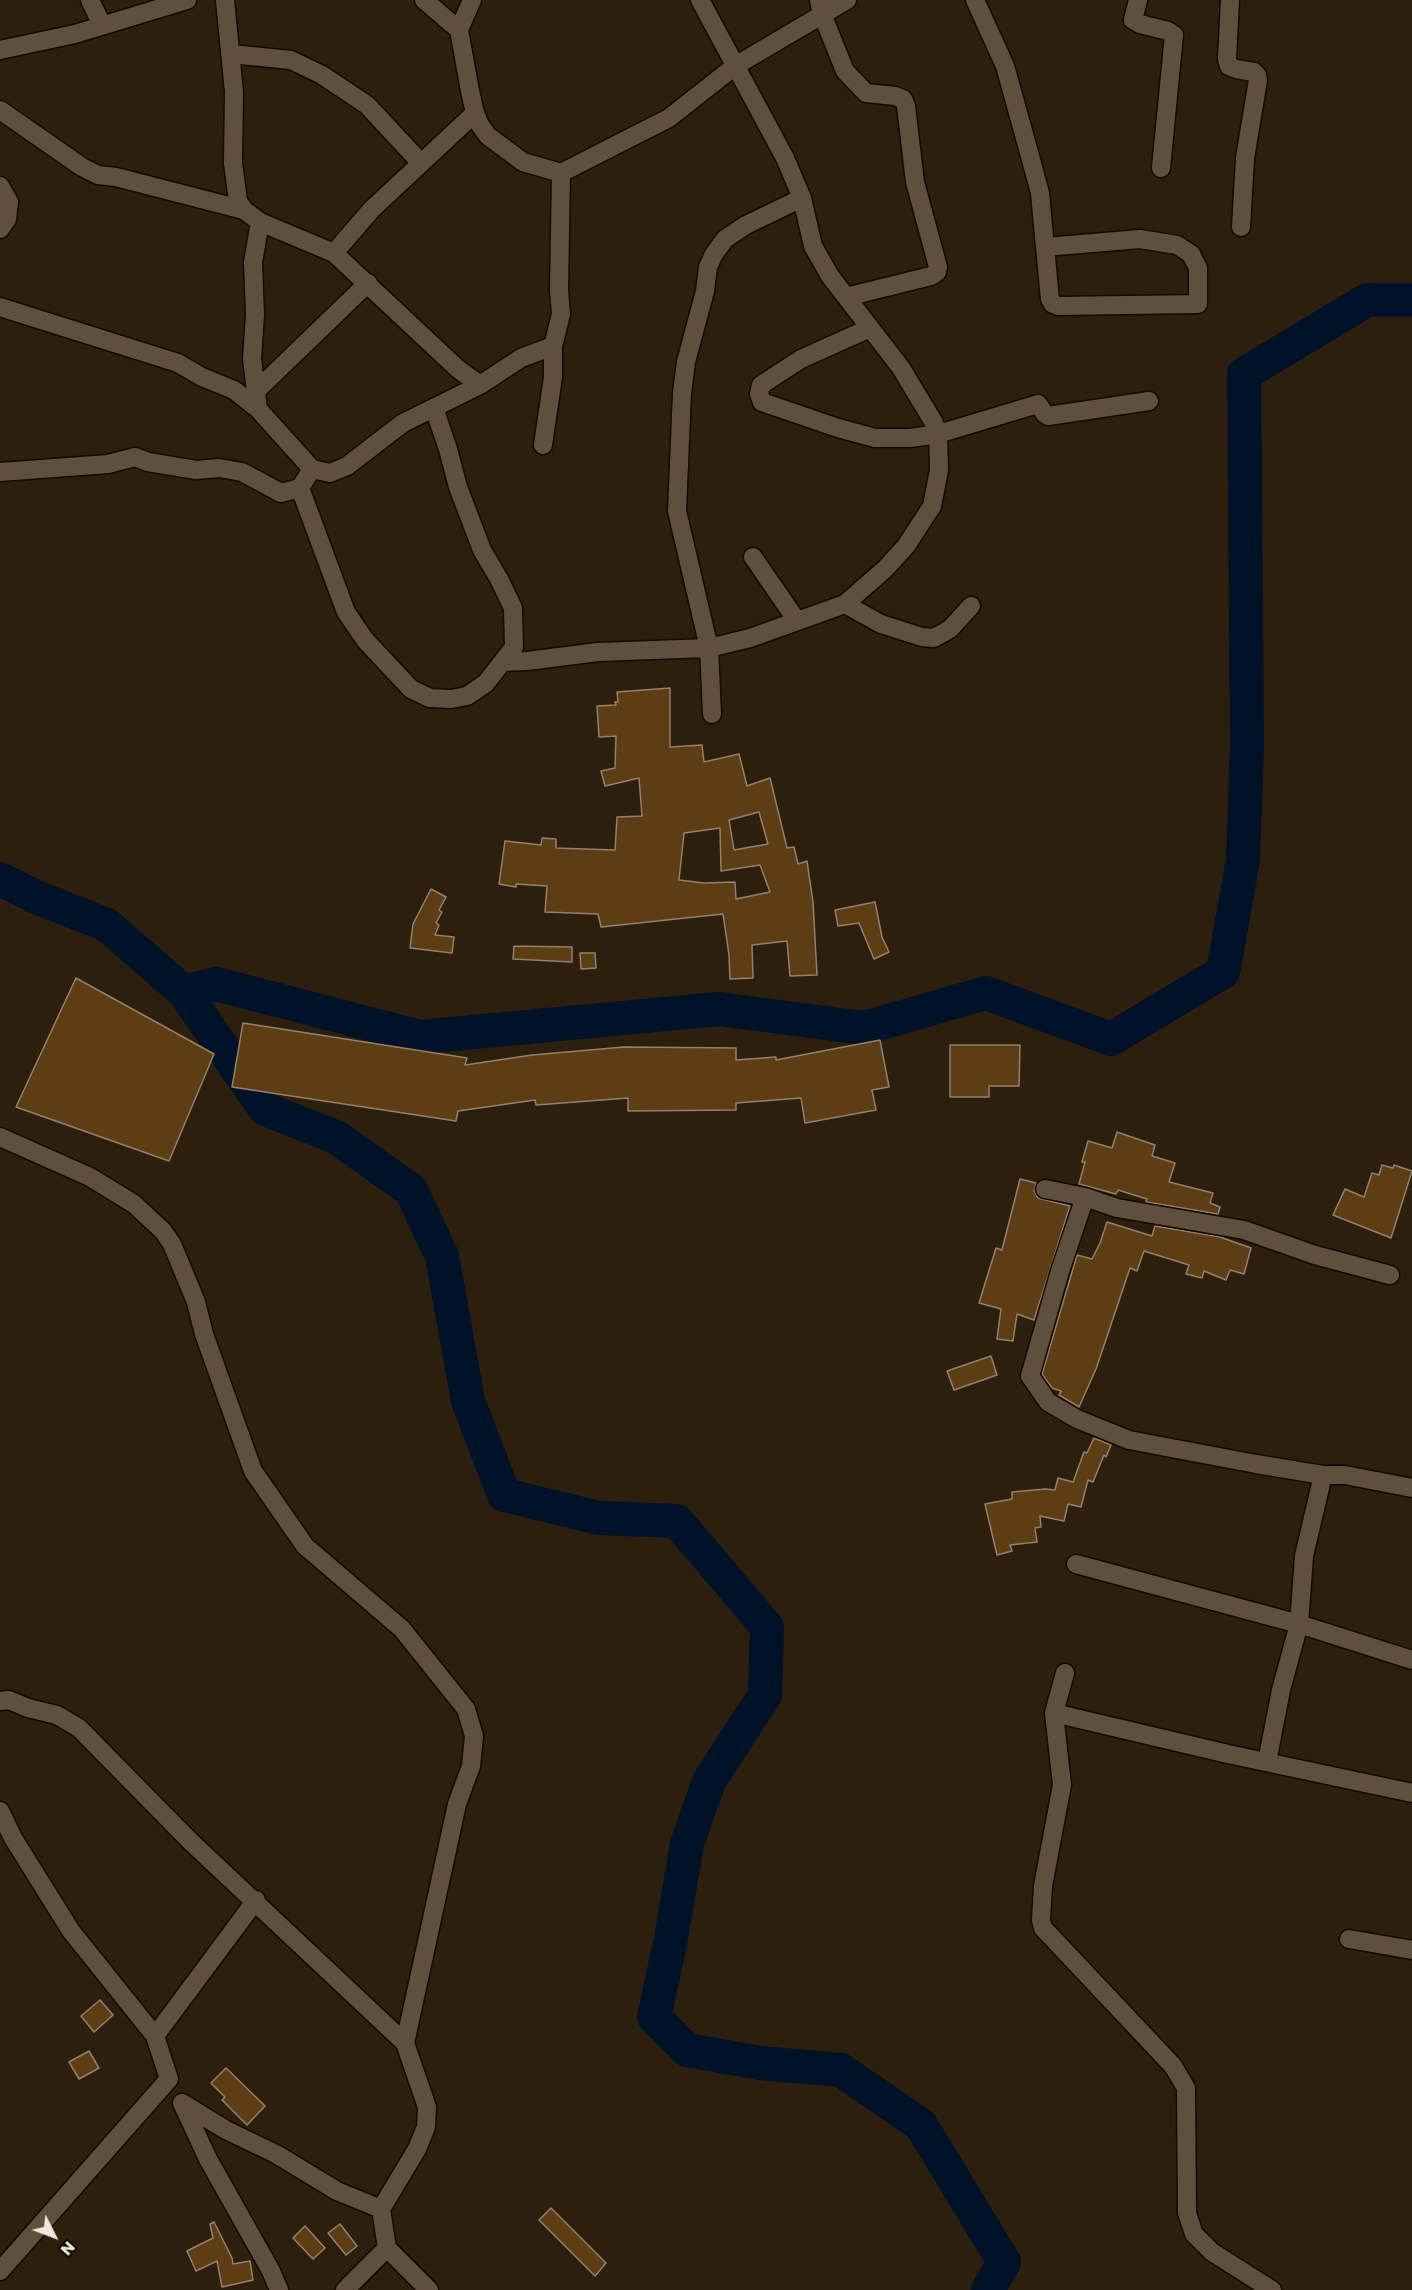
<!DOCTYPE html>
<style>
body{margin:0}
#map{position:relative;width:1412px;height:2290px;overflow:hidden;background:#2d1f0e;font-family:Poppins,sans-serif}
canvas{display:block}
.north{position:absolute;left:24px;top:2206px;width:60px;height:60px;-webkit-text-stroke:4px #100a04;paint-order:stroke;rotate:132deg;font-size:16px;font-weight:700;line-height:24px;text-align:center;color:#f2e8de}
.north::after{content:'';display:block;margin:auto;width:21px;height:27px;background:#f2e8de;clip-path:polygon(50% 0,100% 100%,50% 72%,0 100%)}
</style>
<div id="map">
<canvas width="1412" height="2290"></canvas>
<div class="north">N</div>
</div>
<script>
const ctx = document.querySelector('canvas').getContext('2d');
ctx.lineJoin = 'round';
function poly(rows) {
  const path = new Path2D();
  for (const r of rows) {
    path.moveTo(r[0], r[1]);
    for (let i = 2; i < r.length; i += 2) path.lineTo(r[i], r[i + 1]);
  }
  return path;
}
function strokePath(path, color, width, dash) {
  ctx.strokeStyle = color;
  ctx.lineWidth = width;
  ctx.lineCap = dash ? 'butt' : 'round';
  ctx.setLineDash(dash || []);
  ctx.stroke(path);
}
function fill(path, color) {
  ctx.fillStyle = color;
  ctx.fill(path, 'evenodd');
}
const river = poly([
 [0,879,36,897,107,925,184,992,265,1109,336,1137,411,1190,442,1256,468,1401,504,1495,599,1518,677,1521,767,1627,765,1695,709,1781,687,1844,670,1944,654,2017,687,2050,760,2063,841,2070,921,2125,1004,2262,988,2290],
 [184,992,216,984,420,1037,719,1009,864,1028,986,993,1111,1039,1223,972,1243,860,1247,745,1244,374,1367,300,1412,300]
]);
const building = poly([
 [670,688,670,747,702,745,704,762,739,754,747,786,770,778,787,848,794,847,798,864,807,861,813,902,817,975,790,976,787,941,752,945,753,978,730,979,729,955,723,914,601,927,598,914,545,912,547,886,516,884,516,887,499,884,505,841,541,845,542,838,556,839,556,848,615,850,617,817,642,816,639,778,605,786,601,771,615,768,616,736,599,737,597,706,616,705,615,702,618,702,617,692,670,688],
 [759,812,768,844,734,850,729,820,759,812],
 [720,828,721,871,760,865,770,892,736,899,735,882,704,883,679,880,684,833,720,828],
 [431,889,446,897,439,910,442,912,436,923,439,925,435,935,454,937,452,953,410,948,413,924,431,889],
 [875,902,882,937,889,952,874,959,859,923,838,926,835,910,875,902],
 [514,946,572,947,572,962,513,959,514,946],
 [580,953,595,953,596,968,581,969,580,953],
 [76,978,214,1054,169,1161,16,1107,76,978],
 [243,1023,467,1058,465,1065,532,1055,624,1047,736,1048,736,1060,776,1057,776,1060,880,1040,889,1087,872,1090,876,1110,805,1123,801,1098,736,1103,736,1110,628,1111,628,1098,536,1105,535,1100,458,1111,456,1121,232,1087,243,1023],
 [950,1045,1020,1045,1019,1086,989,1086,989,1097,950,1097,950,1045],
 [1117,1132,1155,1145,1152,1156,1175,1163,1169,1182,1213,1193,1210,1203,1220,1207,1218,1214,1146,1202,1147,1199,1118,1190,1116,1194,1079,1184,1085,1162,1082,1162,1088,1141,1112,1148,1117,1132],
 [1382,1165,1393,1168,1394,1165,1412,1171,1391,1238,1333,1215,1345,1189,1364,1197,1372,1173,1379,1175,1382,1165],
 [1020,1179,1036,1183,1034,1191,1038,1198,1070,1206,1034,1320,1017,1314,1013,1341,997,1339,1001,1309,979,1303,996,1248,1002,1250,1020,1179],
 [1107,1222,1152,1236,1155,1226,1220,1237,1251,1248,1244,1274,1230,1270,1226,1280,1204,1271,1202,1278,1186,1274,1189,1265,1144,1251,1137,1271,1130,1268,1096,1369,1079,1407,1059,1395,1061,1391,1052,1388,1042,1374,1077,1255,1092,1259,1100,1243,1107,1222],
 [991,1356,997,1375,954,1390,947,1371,991,1356],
 [1094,1438,1111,1445,1106,1457,1104,1455,1093,1482,1088,1480,1081,1507,1068,1504,1064,1521,1040,1516,1041,1527,1035,1528,1037,1542,1010,1545,1012,1551,997,1555,985,1504,1012,1499,1012,1492,1045,1489,1055,1490,1058,1478,1073,1482,1084,1452,1087,1453,1094,1438],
 [100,2000,113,2015,94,2032,81,2016,100,2000],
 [89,2051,99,2068,79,2079,69,2062,89,2051],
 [226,2068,265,2106,247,2125,222,2100,225,2097,211,2083,226,2068],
 [551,2208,606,2263,595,2276,539,2220,551,2208],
 [214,2222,232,2258,233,2264,250,2261,253,2280,222,2287,217,2261,196,2271,187,2251,213,2238,210,2224,214,2222],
 [340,2224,357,2246,346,2255,328,2233,340,2224],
 [305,2226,325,2248,313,2259,293,2238,305,2226]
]);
const minor = poly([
 [90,0,102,25],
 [225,0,234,92,233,163,238,201,244,210,260,222,334,253,458,369,480,385],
 [424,0,459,30],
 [472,0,459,30,470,91,475,113,480,125,488,136,523,162,561,173,669,118,735,66,847,0],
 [819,0,822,14,845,71,866,93,895,96,903,99,906,106,915,182,938,267,937,272,931,276,846,297],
 [975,0,1005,66,1030,156,1040,193,1045,247,1050,299,1053,304,1058,306,1198,304,1198,268,1191,254,1177,245,1140,239,1045,247],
 [1138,0,1133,20,1140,24,1168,31,1174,35,1161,168],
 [1230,0,1227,59,1229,66,1236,69,1254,72,1257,75,1258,80,1245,158,1241,227],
 [0,50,75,34,187,0],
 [231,54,291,60,322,75,367,105,420,162],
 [0,110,82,167,98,175,116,177,244,210],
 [0,186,9,202,7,219,0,229],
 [260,222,253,262,255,315,252,359,258,409,312,469,330,473,347,466,403,423,480,385,521,358,553,346],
 [334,253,372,209,475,113],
 [0,307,178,363,202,377,234,390,258,409],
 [870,328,801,359,761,385,759,394,762,402,838,428,875,438,910,438,938,434,1038,404,1045,414,1048,416,1149,401],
 [256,391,368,283],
 [543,445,553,377,553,346,561,314,559,290,561,173],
 [312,469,300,488,346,612,365,640,411,689,430,698,451,699,467,696,486,683,514,647,513,608,499,579,482,550,458,487,448,449,434,408],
 [0,472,108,464,135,457,148,462,196,470,219,468,242,472,281,493,300,488],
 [753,557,797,621],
 [845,604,881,624,922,637,934,638,950,629,971,606],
 [504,662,527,661,598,652,709,648,750,638,845,604,885,569,906,546,932,506,939,470,938,434,934,423,901,368,830,276,813,246,802,198,785,158,700,0],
 [712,714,709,648,677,511,682,393,686,362,705,291,708,267,714,254,725,239,746,225,802,198],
 [0,1137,90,1177,134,1204,163,1231,172,1244,196,1302,204,1334,253,1471,305,1546,402,1629,466,1709,474,1736,471,1766,457,1804,405,2043,427,2107,426,2127,417,2149,381,2209,337,2191,276,2154,226,2130,182,2103],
 [1045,1189,1085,1197,1117,1208,1244,1230,1315,1255,1390,1275],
 [1085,1197,1060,1271,1030,1376,1048,1402,1077,1419,1129,1440,1256,1464,1323,1475,1345,1475,1412,1488],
 [1076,1564,1299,1624,1412,1660],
 [1065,1673,1054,1713,1228,1754,1412,1793],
 [0,1701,9,1700,28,1708,57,1715,79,1728,190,1841,405,2043],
 [1054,1713,1062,1785,1043,1886,1041,1920,1043,1928,1173,2066,1186,2088,1187,2213,1194,2234,1212,2252,1272,2290],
 [1267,1762,1281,1690,1299,1624,1304,1556,1323,1475],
 [0,1811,13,1838,71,1931,155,2036,256,1900],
 [1349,1939,1412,1950],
 [182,2103,208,2159,271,2271,279,2290],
 [381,2209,387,2248,429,2290],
 [0,2271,169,2079,155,2036],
 [345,2290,387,2248]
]);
strokePath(river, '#001228', 34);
fill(building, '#5d3d14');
strokePath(building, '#93816e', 1.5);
strokePath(minor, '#150800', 21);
strokePath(minor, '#5f4f3d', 18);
</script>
